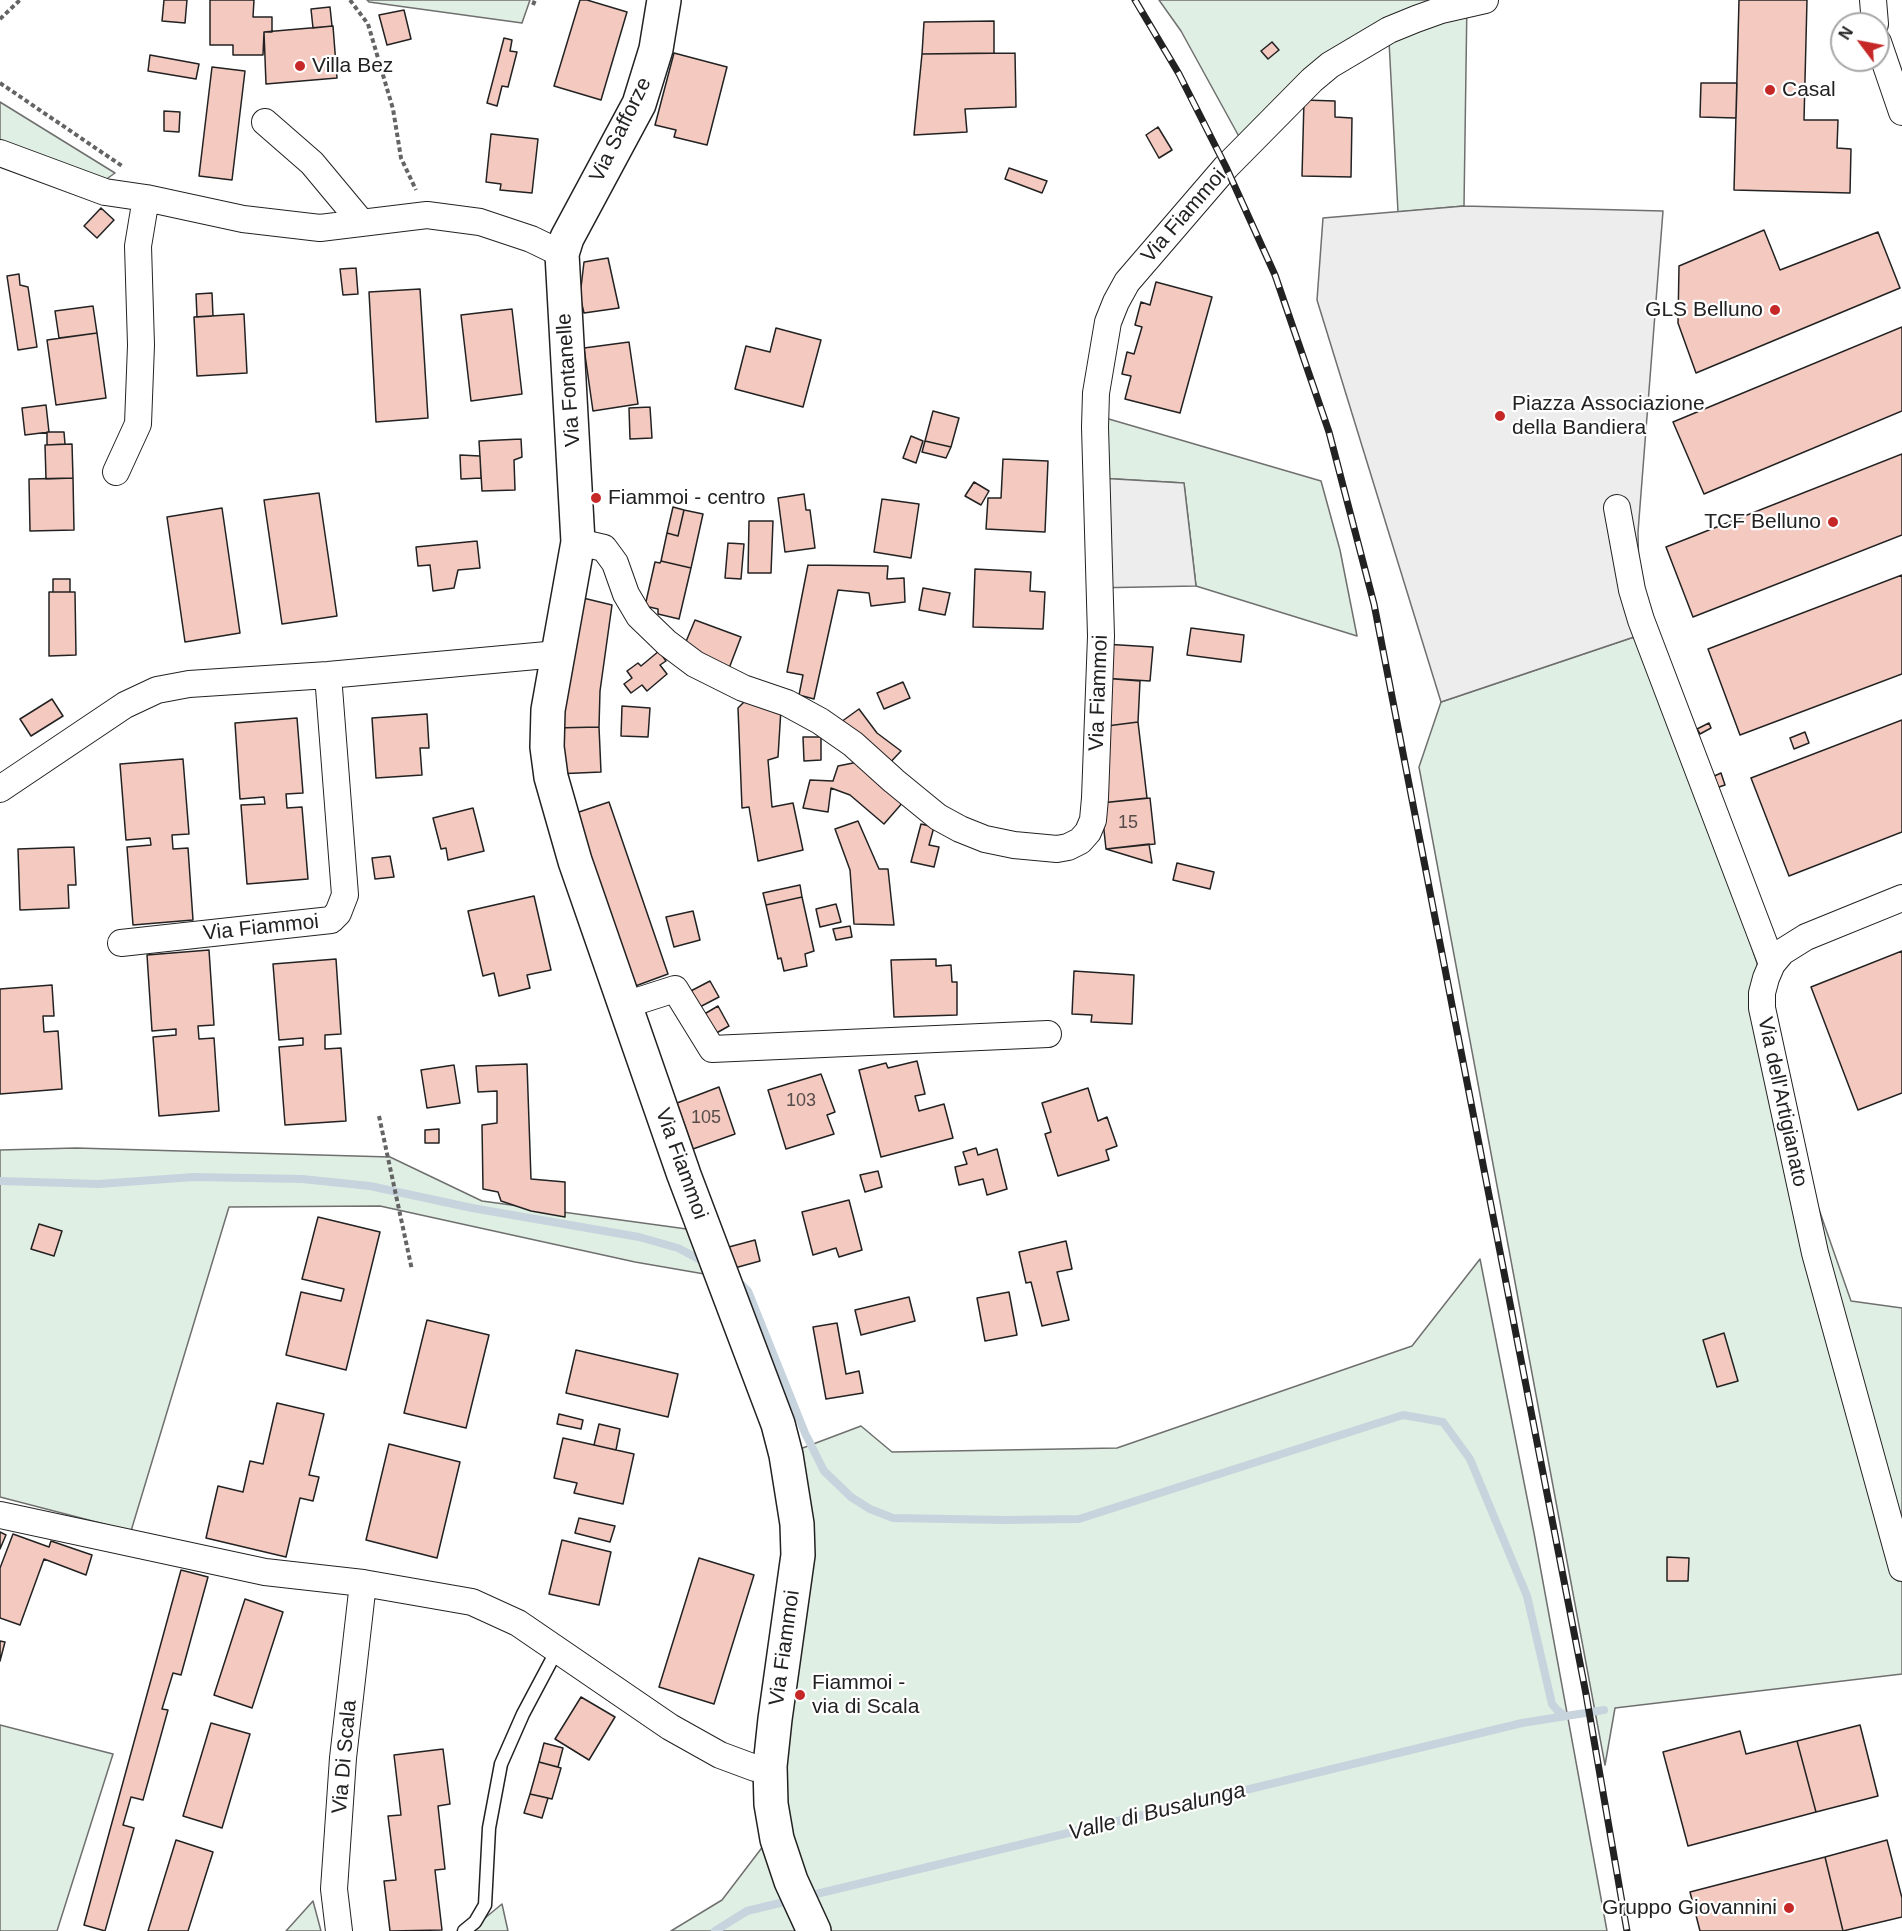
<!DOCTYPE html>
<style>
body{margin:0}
#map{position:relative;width:1902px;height:1931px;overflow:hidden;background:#fff;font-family:Arial,sans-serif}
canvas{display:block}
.north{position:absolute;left:1830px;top:12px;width:60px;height:60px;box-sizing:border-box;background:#fff;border:2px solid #a7a7a7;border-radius:50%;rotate:302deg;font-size:16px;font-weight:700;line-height:24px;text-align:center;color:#222}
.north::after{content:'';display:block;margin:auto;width:21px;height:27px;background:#c62828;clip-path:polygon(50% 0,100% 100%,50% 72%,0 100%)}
</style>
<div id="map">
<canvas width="1902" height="1931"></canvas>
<div class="north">N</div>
</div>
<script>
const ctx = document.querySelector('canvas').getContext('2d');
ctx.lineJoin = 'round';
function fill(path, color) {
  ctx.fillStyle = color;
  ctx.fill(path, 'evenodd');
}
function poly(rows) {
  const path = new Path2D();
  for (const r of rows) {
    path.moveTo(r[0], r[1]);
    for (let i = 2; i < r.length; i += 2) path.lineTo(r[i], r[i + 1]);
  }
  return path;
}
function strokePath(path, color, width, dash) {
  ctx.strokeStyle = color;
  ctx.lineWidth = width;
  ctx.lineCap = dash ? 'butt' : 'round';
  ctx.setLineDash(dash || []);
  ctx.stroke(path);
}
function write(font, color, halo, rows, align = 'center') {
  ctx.font = font + ' Arial,sans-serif';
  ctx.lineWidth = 4.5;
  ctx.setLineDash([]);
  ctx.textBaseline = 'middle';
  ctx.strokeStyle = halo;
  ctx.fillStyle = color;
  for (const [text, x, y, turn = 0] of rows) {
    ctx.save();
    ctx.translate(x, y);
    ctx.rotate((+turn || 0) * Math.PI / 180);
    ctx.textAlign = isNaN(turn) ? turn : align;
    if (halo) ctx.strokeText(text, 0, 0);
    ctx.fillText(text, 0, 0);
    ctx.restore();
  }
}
const green = poly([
 [367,0,530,0,522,23,369,2,367,0],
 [1159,0,1467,0,1464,206,1398,212,1388,22,1242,142,1181,31,1159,0],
 [0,102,115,173,87,193,0,157,0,102],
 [1102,417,1321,481,1340,550,1357,636,1196,586,1184,483,1098,478,1102,417],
 [1640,635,1695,781,1757,963,1800,1155,1851,1301,1902,1308,1902,1674,1615,1708,1605,1765,1419,767,1441,702,1640,635],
 [76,1148,390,1157,482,1201,694,1230,716,1276,635,1262,380,1206,229,1207,131,1531,0,1497,0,1150,76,1148],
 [1480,1259,1534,1533,1607,1931,671,1931,722,1900,764,1845,800,1449,861,1426,892,1452,1117,1448,1412,1346,1480,1259],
 [0,1725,113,1754,57,1931,0,1931,0,1725],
 [313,1901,321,1931,286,1931,313,1901],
 [502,1904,508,1931,469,1931,502,1904]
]);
const parking = poly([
 [1464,206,1663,211,1638,532,1640,635,1441,702,1317,300,1323,218,1464,206],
 [1098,478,1184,483,1196,586,1091,588,1098,478]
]);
const stream = poly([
 [0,1181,99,1184,193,1177,302,1179,370,1186,472,1208,639,1237,678,1248,706,1263],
 [736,1279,748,1291,805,1433,824,1471,851,1497,870,1509,893,1518,1003,1520,1079,1519,1403,1415,1443,1422,1470,1459,1527,1596,1552,1704,1557,1710,1565,1716],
 [804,1897,1522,1723,1604,1710],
 [715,1931,747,1911,792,1900]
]);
const building = poly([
 [164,0,187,0,185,23,162,21,164,0],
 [210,0,254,0,253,17,272,17,272,32,264,32,263,55,233,55,233,45,210,45,210,0],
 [580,0,587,0,627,12,601,100,554,86,580,0],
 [1739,0,1807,0,1804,120,1838,120,1837,148,1851,149,1850,193,1734,190,1739,0],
 [330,7,332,26,313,28,311,9,330,7],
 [404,10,411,39,387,45,379,15,404,10],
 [994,21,994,53,922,54,924,22,994,21],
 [333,26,337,78,266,84,264,32,333,26],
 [504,38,512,40,510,51,517,52,508,87,502,86,497,106,487,103,504,38],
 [1272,42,1279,50,1268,59,1261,51,1272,42],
 [674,53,727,67,707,145,674,137,676,130,655,125,674,53],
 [1015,53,1016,107,965,109,967,132,914,135,922,54,1015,53],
 [150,55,199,64,196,79,148,71,150,55],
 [212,67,245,71,232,180,199,176,212,67],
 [1701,83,1737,83,1736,118,1700,117,1701,83],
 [1304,100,1335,101,1335,117,1352,118,1351,177,1302,176,1304,100],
 [164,111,180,112,179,132,164,131,164,111],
 [1158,127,1172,150,1159,158,1146,135,1158,127],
 [491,134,538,139,532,193,500,190,501,184,486,182,491,134],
 [1009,168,1047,181,1042,193,1005,179,1009,168],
 [101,208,114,220,97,238,84,226,101,208],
 [1764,230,1780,270,1878,232,1900,288,1696,373,1678,323,1679,266,1764,230],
 [608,258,619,308,584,313,580,296,584,262,608,258],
 [356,268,358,294,343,295,340,269,356,268],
 [19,274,20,285,28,287,37,347,18,350,7,276,19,274],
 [1156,282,1212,297,1180,413,1125,399,1131,376,1122,374,1127,352,1134,354,1142,327,1135,325,1141,302,1150,305,1156,282],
 [420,289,428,418,376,422,369,292,420,289],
 [212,293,213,316,197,317,196,294,212,293],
 [93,306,97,333,59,338,55,311,93,306],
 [512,309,522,394,471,401,461,315,512,309],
 [244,314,247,373,197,376,194,317,244,314],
 [1902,327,1902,411,1704,494,1673,422,1902,327],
 [776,328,821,340,803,407,735,389,746,346,770,352,776,328],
 [97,333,106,398,56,405,47,340,97,333],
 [629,342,638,404,593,411,584,348,629,342],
 [46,405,49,432,25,435,22,408,46,405],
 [650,407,652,438,630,439,629,408,650,407],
 [933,411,959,418,951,447,925,441,933,411],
 [47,432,64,432,65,444,47,445,47,432],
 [911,436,923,441,916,463,903,458,911,436],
 [521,439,522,457,514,460,515,490,482,491,479,441,521,439],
 [925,441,951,447,946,458,922,452,925,441],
 [72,444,73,478,46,479,45,445,72,444],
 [1902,454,1902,535,1693,617,1666,547,1902,454],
 [460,455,480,456,481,478,461,479,460,455],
 [1003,459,1048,461,1045,532,986,529,988,498,1001,498,1003,459],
 [73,478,74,530,30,531,29,479,73,478],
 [974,482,989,491,981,505,965,496,974,482],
 [319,493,337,616,282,624,264,500,319,493],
 [804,494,806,510,810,510,815,548,785,552,778,498,804,494],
 [882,499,919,504,911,558,874,552,882,499],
 [673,507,684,510,678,536,667,533,673,507],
 [222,508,240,633,185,642,167,517,222,508],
 [684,510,703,514,691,568,661,561,667,533,678,536,684,510],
 [749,521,773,521,771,573,748,573,749,521],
 [477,541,480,568,458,570,454,588,433,591,430,565,418,566,416,547,477,541],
 [728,543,744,544,741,579,725,578,728,543],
 [661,561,691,568,679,619,658,614,658,609,645,606,655,562,660,563,661,561],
 [808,565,888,566,887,579,904,578,905,602,871,606,869,593,838,590,814,699,799,695,803,675,787,672,808,565],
 [975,569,1031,572,1030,591,1045,592,1043,629,973,627,975,569],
 [1902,575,1902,674,1740,735,1708,649,1902,575],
 [53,579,70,579,70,592,53,592,53,579],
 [923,588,950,593,945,615,919,610,923,588],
 [49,592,75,592,76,655,49,656,49,592],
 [579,597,612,605,600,691,599,727,554,728,579,597],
 [695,620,741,637,728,671,685,644,695,620],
 [1191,628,1244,635,1241,662,1187,655,1191,628],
 [1104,644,1153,647,1150,681,1102,678,1104,644],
 [659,651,666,661,660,665,667,674,647,691,642,685,631,693,624,684,632,678,627,671,638,663,641,666,659,651],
 [1102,678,1140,681,1138,722,1099,727,1102,678],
 [903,682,910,698,884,709,877,693,903,682],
 [52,699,63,716,31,736,20,719,52,699],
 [746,700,781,709,778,757,768,760,772,807,793,803,803,850,758,861,749,807,742,808,738,708,746,700],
 [622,706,650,708,648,737,621,736,622,706],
 [859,709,877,733,901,751,885,768,841,722,859,709],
 [427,714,429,748,420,748,422,775,376,778,372,718,427,714],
 [297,718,303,793,286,794,287,808,302,807,308,879,247,884,241,805,265,804,264,797,240,799,235,723,297,718],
 [1902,720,1902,832,1789,876,1751,778,1902,720],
 [1138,722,1147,798,1101,803,1099,727,1138,722],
 [1709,723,1711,728,1700,734,1697,729,1709,723],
 [599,727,601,772,556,774,554,728,599,727],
 [1805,732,1809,743,1794,749,1790,738,1805,732],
 [803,737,821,737,821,760,804,761,803,737],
 [183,759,189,834,172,835,173,849,188,848,193,920,133,925,127,847,151,845,150,838,126,840,120,764,183,759],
 [858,762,904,801,884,824,850,795,831,788,828,812,803,808,810,780,833,781,838,766,858,762],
 [1721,773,1725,785,1716,788,1712,777,1721,773],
 [1150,798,1155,844,1106,849,1101,803,1150,798],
 [609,802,668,974,630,988,570,815,609,802],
 [473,808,484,851,448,860,446,848,441,849,433,818,473,808],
 [858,821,879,869,888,869,894,925,854,924,850,870,835,829,858,821],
 [921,824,934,827,929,845,939,847,934,867,911,862,921,824],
 [1149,844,1152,863,1106,849,1149,844],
 [74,847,76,885,68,885,69,908,20,910,18,849,74,847],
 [390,856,394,877,375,879,372,858,390,856],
 [1177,863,1214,872,1210,889,1173,880,1177,863],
 [800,885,802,897,766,905,763,893,800,885],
 [534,896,551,970,527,975,530,988,499,996,494,973,483,976,468,911,534,896],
 [802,897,814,951,805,954,807,966,784,971,781,958,778,959,766,905,802,897],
 [836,904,841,922,820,927,816,909,836,904],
 [693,911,700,940,674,947,666,917,693,911],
 [850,926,852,937,836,940,833,929,850,926],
 [209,950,214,1025,198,1026,199,1039,214,1038,219,1111,159,1116,153,1037,176,1035,176,1029,152,1031,147,955,209,950],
 [1902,951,1902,1093,1858,1110,1811,987,1902,951],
 [336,959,341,1034,325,1035,325,1049,341,1048,346,1121,285,1125,279,1047,303,1045,303,1038,279,1040,273,964,336,959],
 [936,959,936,966,951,965,952,982,957,982,957,1015,894,1017,891,960,936,959],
 [1074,971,1134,975,1132,1024,1091,1022,1092,1015,1072,1014,1074,971],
 [710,981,719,997,694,1010,685,994,710,981],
 [52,985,54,1016,43,1016,44,1032,58,1031,62,1089,0,1094,0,989,52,985],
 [718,1006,729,1026,711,1036,701,1016,718,1006],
 [917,1061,925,1094,915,1096,919,1111,944,1104,953,1138,881,1157,859,1070,886,1063,888,1068,917,1061],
 [527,1064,531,1179,565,1182,565,1217,531,1211,501,1201,498,1192,483,1189,482,1125,497,1123,497,1091,478,1092,476,1066,527,1064],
 [454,1065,460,1103,427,1108,421,1070,454,1065],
 [821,1074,835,1112,827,1115,834,1134,786,1149,768,1090,821,1074],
 [719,1087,735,1134,693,1149,677,1103,719,1087],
 [1088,1088,1098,1121,1107,1117,1117,1146,1106,1150,1109,1160,1058,1176,1045,1134,1051,1132,1042,1103,1088,1088],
 [439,1129,439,1143,425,1143,425,1130,439,1129],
 [976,1148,978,1155,997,1149,1007,1189,987,1195,983,1179,959,1185,955,1167,967,1164,963,1152,976,1148],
 [878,1171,882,1187,865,1192,860,1175,878,1171],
 [849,1200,862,1250,839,1257,836,1248,813,1255,802,1212,849,1200],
 [318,1217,380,1232,346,1370,286,1355,301,1292,341,1301,344,1289,302,1279,318,1217],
 [39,1224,62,1231,54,1256,31,1249,39,1224],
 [755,1240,760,1261,731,1269,725,1248,755,1240],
 [1066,1241,1072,1269,1057,1272,1069,1320,1042,1326,1031,1282,1026,1283,1019,1252,1066,1241],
 [1009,1292,1017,1335,985,1341,977,1298,1009,1292],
 [909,1297,915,1321,861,1335,855,1310,909,1297],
 [427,1320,489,1335,466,1428,404,1413,427,1320],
 [837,1323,846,1374,859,1371,863,1393,826,1399,813,1327,837,1323],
 [1724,1333,1738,1381,1717,1387,1703,1340,1724,1333],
 [576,1350,678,1374,668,1417,566,1393,576,1350],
 [277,1403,324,1414,309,1475,319,1477,313,1501,300,1498,286,1557,206,1538,218,1486,243,1492,250,1461,263,1464,277,1403],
 [559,1414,583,1420,581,1429,557,1424,559,1414],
 [599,1424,620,1429,616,1450,594,1445,599,1424],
 [563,1438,634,1454,623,1504,574,1493,577,1483,554,1478,563,1438],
 [389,1444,460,1462,437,1558,366,1540,389,1444],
 [579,1518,615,1526,610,1542,575,1533,579,1518],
 [0,1532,6,1535,0,1549,0,1532],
 [13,1534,49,1547,51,1541,92,1555,86,1575,44,1559,20,1625,0,1618,0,1568,13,1534],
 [562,1540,611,1552,599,1605,549,1594,562,1540],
 [1667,1557,1689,1558,1688,1581,1667,1581,1667,1557],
 [699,1558,754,1575,714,1704,659,1687,699,1558],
 [181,1570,208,1577,181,1675,173,1673,162,1709,168,1710,143,1800,131,1797,123,1825,134,1828,105,1931,84,1925,181,1570],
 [245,1599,283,1612,252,1708,214,1695,245,1599],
 [0,1641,5,1642,0,1661,0,1641],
 [581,1697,615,1717,589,1760,555,1739,581,1697],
 [211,1723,250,1734,222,1828,183,1816,211,1723],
 [1860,1725,1878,1796,1816,1812,1797,1741,1860,1725],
 [1740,1731,1746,1754,1797,1741,1816,1812,1688,1846,1663,1752,1740,1731],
 [544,1743,563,1748,558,1767,539,1762,544,1743],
 [443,1749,450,1804,438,1806,445,1869,435,1870,442,1930,390,1931,384,1881,396,1880,388,1816,401,1815,394,1755,443,1749],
 [539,1762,561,1768,552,1799,530,1794,539,1762],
 [530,1794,548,1798,542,1818,524,1813,530,1794],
 [176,1840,213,1852,188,1931,148,1931,176,1840],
 [1887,1840,1902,1898,1902,1917,1843,1931,1825,1857,1887,1840],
 [1825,1857,1843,1931,1700,1931,1690,1892,1825,1857]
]);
const path = poly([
 [350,0,368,24,393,109,401,158,416,190],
 [533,5,535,0],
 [0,19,20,0],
 [0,83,122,166],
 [379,1116,412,1270]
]);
const lane = poly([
 [464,1931,475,1922,485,1905,489,1828,501,1764,523,1714,557,1650]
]);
const street = poly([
 [1873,0,1875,24],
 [1878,42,1902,112],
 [265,122,312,163,362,223],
 [0,153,105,192,146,198,243,219,320,228,427,215,480,222,531,239,562,254],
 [116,472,138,424,141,345,138,246,146,198],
 [1617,508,1632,590,1641,620,1772,964],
 [578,542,604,548,615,563,626,594,639,616,667,643,695,664,743,688,787,703,820,721,853,744,894,781,938,817,960,829,985,839,1014,845,1057,849,1068,847,1080,841,1088,832,1093,820,1095,798,1101,636,1095,427,1096,393,1108,322,1116,302,1127,282,1226,167,1312,80,1330,65,1389,30,1416,19,1441,10,1485,0],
 [0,789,125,705,157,690,189,684,328,675,558,654],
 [1902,898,1806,937,1782,952,1772,964,1766,978,1762,993,1762,1008,1815,1253,1902,1568],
 [121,943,331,920,338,913,345,895,328,675],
 [625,1005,675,989,712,1049,1048,1034],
 [0,1515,265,1572,363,1583,472,1602,518,1623,670,1727,720,1755,755,1768,770,1766],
 [339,1931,334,1889,343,1758,363,1583]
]);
const secondary = poly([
 [664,0,656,49,639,104,567,238,562,254,578,542,548,710,547,747,551,777,575,861,684,1175,778,1424,786,1455,797,1524,798,1555,775,1719,770,1766,771,1804,777,1839,791,1881,814,1931]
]);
const rail = poly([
 [1135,0,1179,74,1226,167,1275,275,1329,432,1374,604,1586,1694,1627,1931]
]);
const markers = [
 [300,66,6,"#c62828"],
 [1770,90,6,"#c62828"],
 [1775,310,6,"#c62828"],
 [1500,416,6,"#c62828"],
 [596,498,6,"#c62828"],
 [1833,522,6,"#c62828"],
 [800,1695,6,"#c62828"],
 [1789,1908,6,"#c62828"]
];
const numberNames = [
 ["15",1128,823],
 ["103",801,1101],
 ["105",706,1118]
];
const poiNames = [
 ["Villa Bez",312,66],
 ["Casal",1782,90],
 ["GLS Belluno",1763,310,"right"],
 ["Piazza Associazione",1512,404],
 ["della Bandiera",1512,428],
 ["Fiammoi - centro",608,498],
 ["TCF Belluno",1821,522,"right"],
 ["Fiammoi -",812,1683],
 ["via di Scala",812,1707],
 ["Gruppo Giovannini",1777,1908,"right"]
];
const streetNames = [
 ["Via Safforze",621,130,-64],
 ["Via Fiammoi",1184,216,-49],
 ["Via Fontanelle",569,380,-94],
 ["Via Fiammoi",1099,693,-88],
 ["Via Fiammoi",261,928,-6],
 ["Via dell'Artigianato",1782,1102,78],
 ["Via Fiammoi",681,1164,70],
 ["Via Fiammoi",785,1648,-82],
 ["Via Di Scala",345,1757,-85]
];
const waterNames = [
 ["Valle di Busalunga",1157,1812,-14]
];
fill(green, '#e0efe3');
strokePath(green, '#6f6f6f', 1.5);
fill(parking, '#ededed');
strokePath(parking, '#6f6f6f', 1.5);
strokePath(stream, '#c7d3dd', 8);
fill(building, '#f3c9c0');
strokePath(building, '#222', 1.5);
strokePath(lane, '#222', 15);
strokePath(street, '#222', 28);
strokePath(secondary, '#222', 36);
strokePath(path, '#646464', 4, [4.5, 3]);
strokePath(lane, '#fff', 12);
strokePath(street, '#fff', 26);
strokePath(secondary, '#fff', 33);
strokePath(rail, '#222', 7);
strokePath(rail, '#fff', 4.5, [14]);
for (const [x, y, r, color] of markers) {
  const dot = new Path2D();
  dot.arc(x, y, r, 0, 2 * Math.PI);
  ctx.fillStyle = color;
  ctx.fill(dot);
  strokePath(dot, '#fff', 2);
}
write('18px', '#564c4a', null, numberNames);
write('21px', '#222', '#fff', poiNames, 'left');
write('21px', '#222', '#fff', streetNames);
write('italic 22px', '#222', '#fff', waterNames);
</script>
